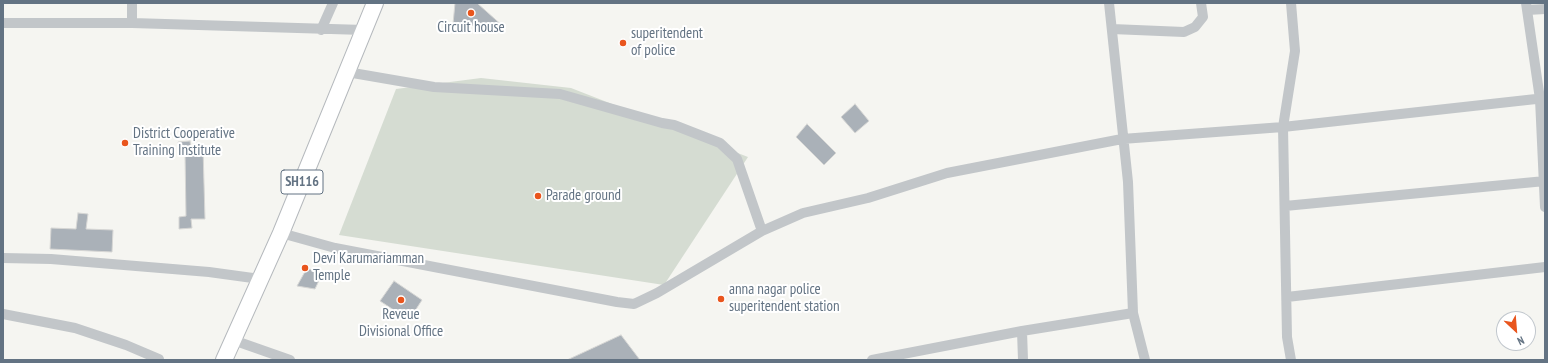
<!DOCTYPE html>
<style>
body{margin:0}
#map{position:relative;width:1548px;height:363px;overflow:hidden;background:#f5f5f1;font-family:"PT Sans Narrow",sans-serif}
canvas{display:block}
.frame{position:absolute;inset:0;border:4px solid #637383;pointer-events:none}
.north{position:absolute;left:1496px;top:311px;width:40px;height:40px;box-sizing:border-box;background:#fff;border:1px solid #c1c7cd;border-radius:50%;rotate:154deg;font-size:11px;font-weight:700;line-height:16px;text-align:center;color:#637383}
.north::after{content:'';display:block;margin:auto;width:14px;height:18px;background:#e9551d;clip-path:polygon(50% 0,100% 100%,50% 72%,0 100%)}
</style>
<div id="map">
<canvas width="1548" height="363"></canvas>
<div class="frame"></div>
<div class="north">N</div>
</div>
<script>
const ctx = document.querySelector('canvas').getContext('2d');
ctx.lineJoin = 'round';
function fill(path, color) {
  ctx.fillStyle = color;
  ctx.fill(path, 'evenodd');
}
function poly(rows) {
  const path = new Path2D();
  for (const r of rows) {
    path.moveTo(r[0], r[1]);
    for (let i = 2; i < r.length; i += 2) path.lineTo(r[i], r[i + 1]);
  }
  return path;
}
function strokePath(path, color, width, dash) {
  ctx.strokeStyle = color;
  ctx.lineWidth = width;
  ctx.lineCap = dash ? 'butt' : 'round';
  ctx.setLineDash(dash || []);
  ctx.stroke(path);
}
function write(font, color, halo, rows, align = 'center') {
  ctx.font = font + ' "PT Sans Narrow",sans-serif';
  ctx.lineWidth = 4;
  ctx.setLineDash([]);
  ctx.textBaseline = 'middle';
  ctx.strokeStyle = halo;
  ctx.fillStyle = color;
  for (const [text, x, y, turn = 0] of rows) {
    ctx.save();
    ctx.translate(x, y);
    ctx.rotate((+turn || 0) * Math.PI / 180);
    ctx.textAlign = isNaN(turn) ? turn : align;
    if (halo) ctx.strokeText(text, 0, 0);
    ctx.fillText(text, 0, 0);
    ctx.restore();
  }
}
const green = poly([
 [481,78,571,88,748,157,664,285,339,235,396,89]
]);
const building = poly([
 [455,3,477,3,505,28,453,24,455,3],
 [855,104,869,121,855,133,841,117,855,104],
 [807,124,836,153,824,165,796,137,807,124],
 [190,141,191,148,203,148,205,219,191,219,192,228,179,229,179,217,186,216,185,154,179,154,178,142,190,141],
 [78,213,88,214,86,229,113,230,112,252,50,249,51,228,76,229,78,213],
 [307,268,322,274,315,289,297,286,307,268],
 [394,281,422,300,409,320,380,301,394,281],
 [621,335,640,360,567,360,621,335]
]);
const minor = poly([
 [1109,3,1128,182,1133,313,1145,360],
 [1291,3,1295,51,1283,127,1287,337,1291,360],
 [1526,3,1540,99,1545,207],
 [1527,10,1545,9],
 [3,23,132,23,364,30],
 [132,23,132,3],
 [1112,29,1184,32,1195,27,1203,17,1201,3],
 [321,30,333,3],
 [347,72,434,87,560,94,662,123,674,125,720,143,737,159,762,231],
 [1285,206,1545,181],
 [281,233,335,248,617,302,634,304,657,293,762,231,803,213,868,198,947,173,1122,139,1283,127,1545,98],
 [3,258,51,259,209,272,260,279],
 [1287,297,1545,267],
 [3,314,75,328,126,345,159,359],
 [1022,331,1023,360],
 [233,340,290,360],
 [872,360,1022,331,1133,313]
]);
const primary = poly([
 [224,360,281,233,375,3]
]);
const markers = [
 [471,13,4,"#e9551d"],
 [623,43,4,"#e9551d"],
 [125,143,4,"#e9551d"],
 [538,196,4,"#e9551d"],
 [305,268,4,"#e9551d"],
 [721,299,4,"#e9551d"],
 [401,300,4,"#e9551d"]
];
const shields = [
 [302,182,42]
];
const shieldNames = [
 ["SH116",302,182]
];
const poiNames = [
 ["Circuit house",471,28,"center"],
 ["superitendent",631,34],
 ["of police",631,51],
 ["District Cooperative",133,134],
 ["Training Institute",133,151],
 ["Parade ground",546,196],
 ["Devi Karumariamman",313,259],
 ["Temple",313,276],
 ["anna nagar police",729,290],
 ["superitendent station",729,307],
 ["Reveue",401,315,"center"],
 ["Divisional Office",401,332,"center"]
];
fill(green, '#d5dcd2');
fill(building, '#aab1b8');
strokePath(building, '#d6d6d4', 1);
strokePath(primary, '#b5b9bd', 18);
strokePath(minor, '#c2c6c9', 10);
strokePath(primary, '#fff', 16);
for (const [x, y, r, color] of markers) {
  const dot = new Path2D();
  dot.arc(x, y, r, 0, 2 * Math.PI);
  ctx.fillStyle = color;
  ctx.fill(dot);
  strokePath(dot, '#fff', 1.5);
}
for (const [x, y, w] of shields) {
  const box = new Path2D();
  box.roundRect(x - w / 2, y - 12, w, 24, 3);
  ctx.fillStyle = '#fff';
  ctx.fill(box);
  strokePath(box, '#637383', 1);
}
write('bold 14px', '#637383', null, shieldNames);
write('15px', '#637383', '#fff', poiNames, 'left');
</script>
